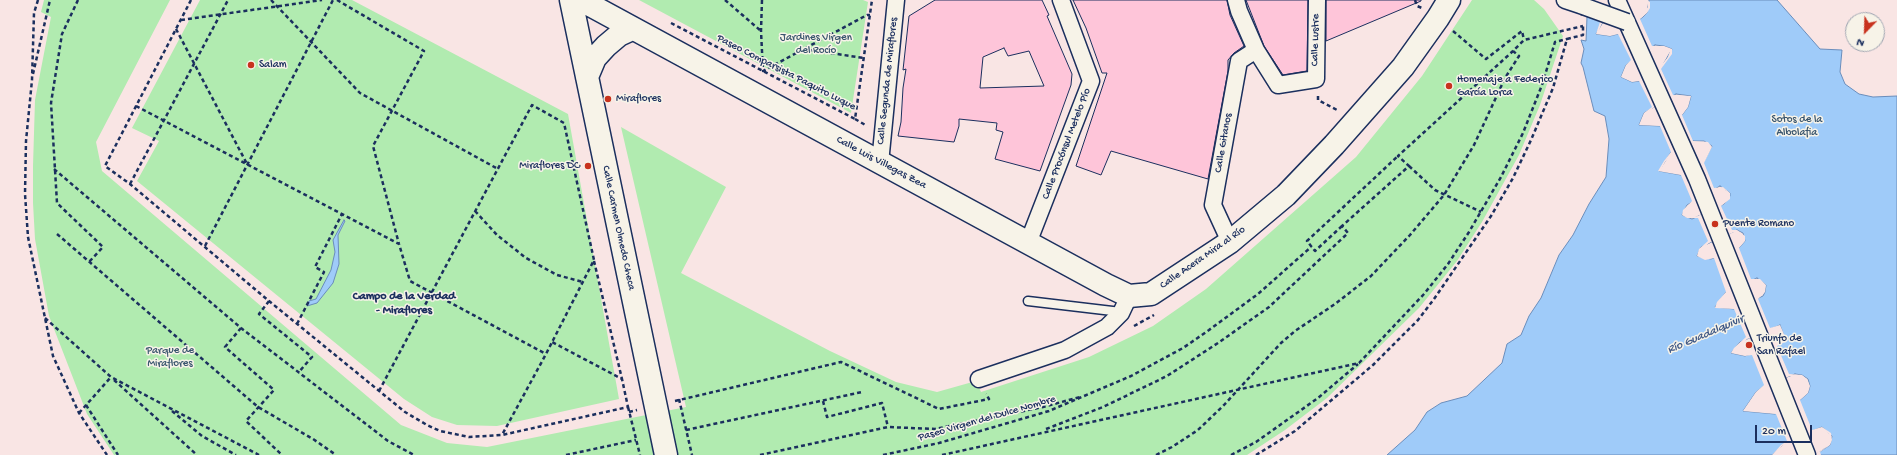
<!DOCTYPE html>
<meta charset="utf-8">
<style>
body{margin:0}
#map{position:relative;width:1897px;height:455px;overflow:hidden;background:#f9e5e4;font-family:"Gochi Hand",sans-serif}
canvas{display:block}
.north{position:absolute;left:1845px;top:12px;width:40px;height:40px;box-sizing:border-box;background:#f7f3e8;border:1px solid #9fa5b1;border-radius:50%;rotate:203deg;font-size:11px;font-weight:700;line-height:16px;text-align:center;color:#1b2f5e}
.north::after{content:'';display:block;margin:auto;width:14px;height:18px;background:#c8321e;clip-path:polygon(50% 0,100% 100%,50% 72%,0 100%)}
.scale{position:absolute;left:1755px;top:425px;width:57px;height:18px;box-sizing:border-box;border:2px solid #1b2f5e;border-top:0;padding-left:5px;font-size:12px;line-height:14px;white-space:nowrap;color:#1b2f5e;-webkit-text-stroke:3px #f7f3e8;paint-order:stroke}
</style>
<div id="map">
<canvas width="1897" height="455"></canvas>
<div class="north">N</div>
<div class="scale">20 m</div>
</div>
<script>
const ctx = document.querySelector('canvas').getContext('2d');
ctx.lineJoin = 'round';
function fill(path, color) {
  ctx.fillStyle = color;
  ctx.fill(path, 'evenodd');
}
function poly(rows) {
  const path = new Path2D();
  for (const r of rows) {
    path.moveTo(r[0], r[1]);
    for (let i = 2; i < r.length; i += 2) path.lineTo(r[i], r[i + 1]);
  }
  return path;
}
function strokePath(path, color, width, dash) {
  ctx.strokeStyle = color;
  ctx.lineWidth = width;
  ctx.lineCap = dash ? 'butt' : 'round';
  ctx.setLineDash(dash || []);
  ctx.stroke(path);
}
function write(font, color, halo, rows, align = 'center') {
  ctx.font = font + ' "Gochi Hand",sans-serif';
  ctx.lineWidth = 3;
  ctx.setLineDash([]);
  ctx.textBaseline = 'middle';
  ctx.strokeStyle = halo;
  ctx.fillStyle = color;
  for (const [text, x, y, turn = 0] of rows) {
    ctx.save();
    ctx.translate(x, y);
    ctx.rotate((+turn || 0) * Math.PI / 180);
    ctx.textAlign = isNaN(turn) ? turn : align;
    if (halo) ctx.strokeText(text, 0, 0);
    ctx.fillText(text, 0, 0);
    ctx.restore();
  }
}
const green = poly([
 [44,0,170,0,96,142,102,171,401,425,447,443,487,447,686,407,621,127,726,187,681,273,830,351,896,382,937,392,976,381,981,392,1089,357,1153,326,1206,289,1356,157,1422,76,1472,0,1534,0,1544,9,1563,36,1540,105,1519,155,1482,222,1457,261,1419,308,1327,398,1285,430,1247,455,114,455,87,414,49,316,35,239,33,203,33,166,35,100,51,17,41,12],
 [200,0,352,0,568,114,619,399,497,426,457,425,432,417,404,399,137,181,159,141,132,128],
 [639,0,863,0,868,2,851,113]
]);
const water = poly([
 [1601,0,1610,10,1596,34,1610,36,1618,34,1643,17,1647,13,1649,0,1777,0,1820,49,1842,50,1840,72,1845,84,1859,94,1873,97,1897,96,1897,455,1815,455,1830,445,1832,436,1822,427,1787,441,1772,455,1387,455,1415,430,1427,412,1441,403,1467,396,1502,363,1507,344,1521,335,1529,316,1541,298,1559,255,1573,235,1589,204,1606,177,1609,139,1605,116,1594,111,1583,67,1581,63,1584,49,1581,40,1586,41,1587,17,1601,0],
 [1655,45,1664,46,1672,49,1661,68,1640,81,1632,82,1621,77,1626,65,1655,45],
 [1676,94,1691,96,1688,107,1682,115,1660,126,1639,125,1644,113,1676,94],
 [1693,141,1704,141,1712,146,1703,163,1681,175,1659,171,1671,152,1693,141],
 [1720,186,1730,193,1730,196,1724,204,1692,219,1682,215,1687,205,1720,186],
 [1737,230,1743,233,1745,241,1739,248,1711,259,1697,256,1701,247,1737,230],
 [1757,278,1766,285,1765,292,1763,296,1734,309,1715,307,1726,292,1757,278],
 [1780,325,1786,341,1745,356,1731,353,1740,342,1780,325],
 [1795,374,1802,375,1808,379,1810,386,1808,393,1800,400,1775,414,1743,411,1756,392,1764,386,1795,374],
 [344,220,345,221,338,235,339,264,333,283,317,303,307,306,309,301,316,299,331,270,335,252,333,240,344,220]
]);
const pier = poly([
 [1598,0,1629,0,1611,11,1602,23,1598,33,1610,34,1617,32,1642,15,1648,7,1647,0,1650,2,1650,8,1647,13,1640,19,1652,46,1664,46,1672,49,1672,54,1661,69,1673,95,1691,96,1688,107,1682,115,1693,141,1708,142,1712,147,1704,163,1714,188,1723,187,1730,193,1730,199,1721,206,1732,230,1737,230,1745,236,1745,241,1739,248,1751,279,1760,279,1766,285,1765,292,1758,299,1770,328,1780,325,1787,341,1777,346,1789,374,1802,375,1807,379,1810,386,1808,393,1800,400,1812,430,1822,427,1831,433,1832,440,1830,445,1820,452,1821,455,1813,455,1825,448,1830,440,1829,434,1822,429,1788,443,1782,446,1775,455,1772,455,1781,445,1787,441,1776,414,1743,411,1756,392,1764,385,1752,355,1745,356,1731,353,1734,348,1746,337,1734,309,1715,308,1717,302,1726,292,1714,258,1705,260,1697,256,1699,249,1708,241,1698,218,1687,218,1682,215,1683,210,1692,201,1681,175,1658,171,1664,161,1671,152,1660,126,1639,125,1644,113,1652,107,1639,81,1632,82,1621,77,1626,65,1631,60,1618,34,1610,36,1596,34,1600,22,1586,16],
 [1652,48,1663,48,1670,51,1668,57,1660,67,1639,79,1632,80,1623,76,1627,66],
 [1676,96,1689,98,1680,113,1659,124,1641,124,1646,114,1653,108],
 [1694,143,1707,144,1710,147,1702,161,1680,173,1661,170,1665,162,1672,154],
 [1720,188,1726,191,1728,196,1723,202,1698,216,1692,217,1684,214,1688,206,1693,203],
 [1734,232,1743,236,1743,240,1740,244,1711,257,1699,255,1701,250,1709,243],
 [1754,281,1759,281,1764,285,1761,294,1734,307,1717,306,1727,294],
 [1779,328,1784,340,1745,354,1734,352,1747,339],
 [1790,376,1801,377,1806,380,1808,386,1807,392,1799,399,1775,412,1746,410,1758,393,1765,387]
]);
const building = poly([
 [935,0,1042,0,1049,15,1047,16,1072,74,1071,85,1040,171,995,159,1003,132,996,130,997,123,959,119,959,126,954,142,898,136,901,122,903,88,906,69,903,70,909,16,935,0],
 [1004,48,1008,56,1029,51,1044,86,980,88,983,57,1004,48],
 [1073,0,1227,0,1230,15,1244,46,1234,53,1228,60,1228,71,1208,179,1111,151,1101,175,1076,166,1107,73,1102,73,1086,28,1073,0],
 [1246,0,1308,0,1307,71,1283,75,1264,46,1246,0],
 [1326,0,1421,0,1421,1,1326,41,1326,0]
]);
const path = poly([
 [38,0,34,13,32,80,26,141,25,194,28,237,53,356,79,413,107,455],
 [78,0,62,34,51,103,57,203,103,247,89,262],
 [191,0,105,166,130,184,269,301,405,412,427,425,440,431,469,437,502,435,628,407,622,379,552,342],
 [271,0,360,93,498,169],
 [337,0,424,51,373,146,399,244],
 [725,0,761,31],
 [762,0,761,31,763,71,867,15,870,15],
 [1415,0,1417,6,1422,8],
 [181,20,322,0],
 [671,23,855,119,872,0],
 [176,29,247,164],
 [1453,31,1486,59,1522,31,1524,40],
 [803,49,864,58],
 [33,74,50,0],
 [1318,96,1318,100,1339,111],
 [136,106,399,244,410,281,546,354],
 [855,119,867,126],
 [1409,166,1435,190,1481,212],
 [54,169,241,328,388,441,414,455],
 [130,184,228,0],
 [475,211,497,235,526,258,557,275,583,282],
 [1342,226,1315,251,1307,241,1398,156],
 [57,234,258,407,313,439,336,455],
 [205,246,333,0],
 [594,261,622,379],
 [269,301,259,314,312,357,298,373],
 [45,318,111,377,259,455],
 [297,324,324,272,315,267,342,214],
 [1134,326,1154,315],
 [241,328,225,347,274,390,246,421,282,455],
 [114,380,197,455],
 [379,391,532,105,564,123,594,260,546,354,502,435],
 [679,399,692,455],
 [675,401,841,362,939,409,989,399,986,394],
 [823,401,827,417,882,403,888,427],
 [86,405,118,455],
 [628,407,640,455],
 [172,411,202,436,236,455],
 [629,412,637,410],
 [79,413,111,377],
 [1046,429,1103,407,1167,376,1218,343,1269,307,1348,233,1342,226,1409,166,1398,156,1513,51],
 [686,430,862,392],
 [566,455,636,440],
 [760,455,888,427,935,429,1043,407,1080,397],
 [883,455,939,443,1049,411,1131,376,1183,348,1209,330,1258,294,1311,247],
 [942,455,1359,363,1424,294,1448,264,1469,232,1501,177,1523,133,1542,85,1555,42,1567,39],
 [1156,455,1172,447,1198,430,1224,405,1281,343,1295,331,1335,304,1371,276,1410,235,1444,195,1474,145,1505,78,1519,56,1513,51,1524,40,1583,26],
 [1231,455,1256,442,1318,398,1358,364],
 [1256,455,1295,431,1373,365,1418,320,1434,299,1491,216,1513,178,1531,140,1553,88,1567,39,1583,35,1583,26]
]);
const lane = poly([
 [1028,301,1121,312]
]);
const street = poly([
 [1236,0,1239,11,1256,50,1278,85,1316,79,1317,0],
 [1565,0,1583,6],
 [1617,0,1697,179,1807,455],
 [880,163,896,0],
 [1230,242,1213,205,1239,61,1256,50],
 [1028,243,1091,81,1061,0],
 [979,379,1065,350,1107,327,1121,313,1129,296]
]);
const secondary = poly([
 [571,0,666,455],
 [581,0,1106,285,1129,296,1151,294,1230,242,1286,195,1334,145,1403,67,1438,18,1449,0],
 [587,77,595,58,606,46,619,35,632,29]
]);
const streetBridge = poly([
 [1583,6,1627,22]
]);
const markers = [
 [251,65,4,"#c8321e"],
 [1449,86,4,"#c8321e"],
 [608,99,4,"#c8321e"],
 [588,166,4,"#c8321e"],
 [1715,224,4,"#c8321e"],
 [1749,345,4,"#c8321e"]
];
const parkNames = [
 ["Jardines Virgen",816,38],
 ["del Rocío",816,51],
 ["Sotos de la",1797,120],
 ["Albolafia",1797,133],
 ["Parque de",170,351],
 ["Miraflores",170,364]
];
const streetNames = [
 ["Calle Lustre",1316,40,-89],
 ["Paseo Comparsista Paquito Luque",786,73,27],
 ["Calle Segunda de Miraflores",888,81,-84],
 ["Calle Gitanos",1224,143,-80],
 ["Calle Procónsul Metelo Pío",1067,144,-69],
 ["Calle Luis Villegas Zea",881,163,28],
 ["Calle Carmen Olmedo Checa",618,228,78],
 ["Calle Acera Mira al Río",1203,258,-35],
 ["Paseo Virgen del Dulce Nombre",987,419,-16]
];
const poiNames = [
 ["Salam",259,65],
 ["Homenaje a Federico",1457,80],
 ["García Lorca",1457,93],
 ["Miraflores",616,99],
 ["Miraflores DC",580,166,"right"],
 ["Puente Romano",1723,224],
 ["Triunfo de",1757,339],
 ["San Rafael",1757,352]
];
const neighbourhoodNames = [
 ["Campo de la Verdad",404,297],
 ["- Miraflores",404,311]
];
const waterNames = [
 ["Río Guadalquivir",1706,335,-23]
];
fill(green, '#b1ebb0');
fill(water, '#9fcbf9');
strokePath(water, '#6a8dbb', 1);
fill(pier, '#f9e5e4');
fill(building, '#fec5d9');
strokePath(building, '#1b2f5e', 1);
strokePath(lane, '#1b2f5e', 11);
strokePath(street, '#1b2f5e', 19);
strokePath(secondary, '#1b2f5e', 25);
strokePath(path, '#1b2f5e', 2.5, [4, 3]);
strokePath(lane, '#f7f3e8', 8);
strokePath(street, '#f7f3e8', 16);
strokePath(secondary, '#f7f3e8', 22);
strokePath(streetBridge, '#1b2f5e', 19, []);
strokePath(streetBridge, '#f7f3e8', 16);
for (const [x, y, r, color] of markers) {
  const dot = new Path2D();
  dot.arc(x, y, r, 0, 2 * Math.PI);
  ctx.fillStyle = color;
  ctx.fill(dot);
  strokePath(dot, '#f7f3e8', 1.5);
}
write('11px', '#39556e', '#f7f3e8', parkNames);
write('11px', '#1b2f5e', '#f7f3e8', streetNames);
write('11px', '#1b2f5e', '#f7f3e8', poiNames, 'left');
write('bold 12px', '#1b2f5e', '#f7f3e8', neighbourhoodNames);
write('italic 12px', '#3c5685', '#f7f3e8', waterNames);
</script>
